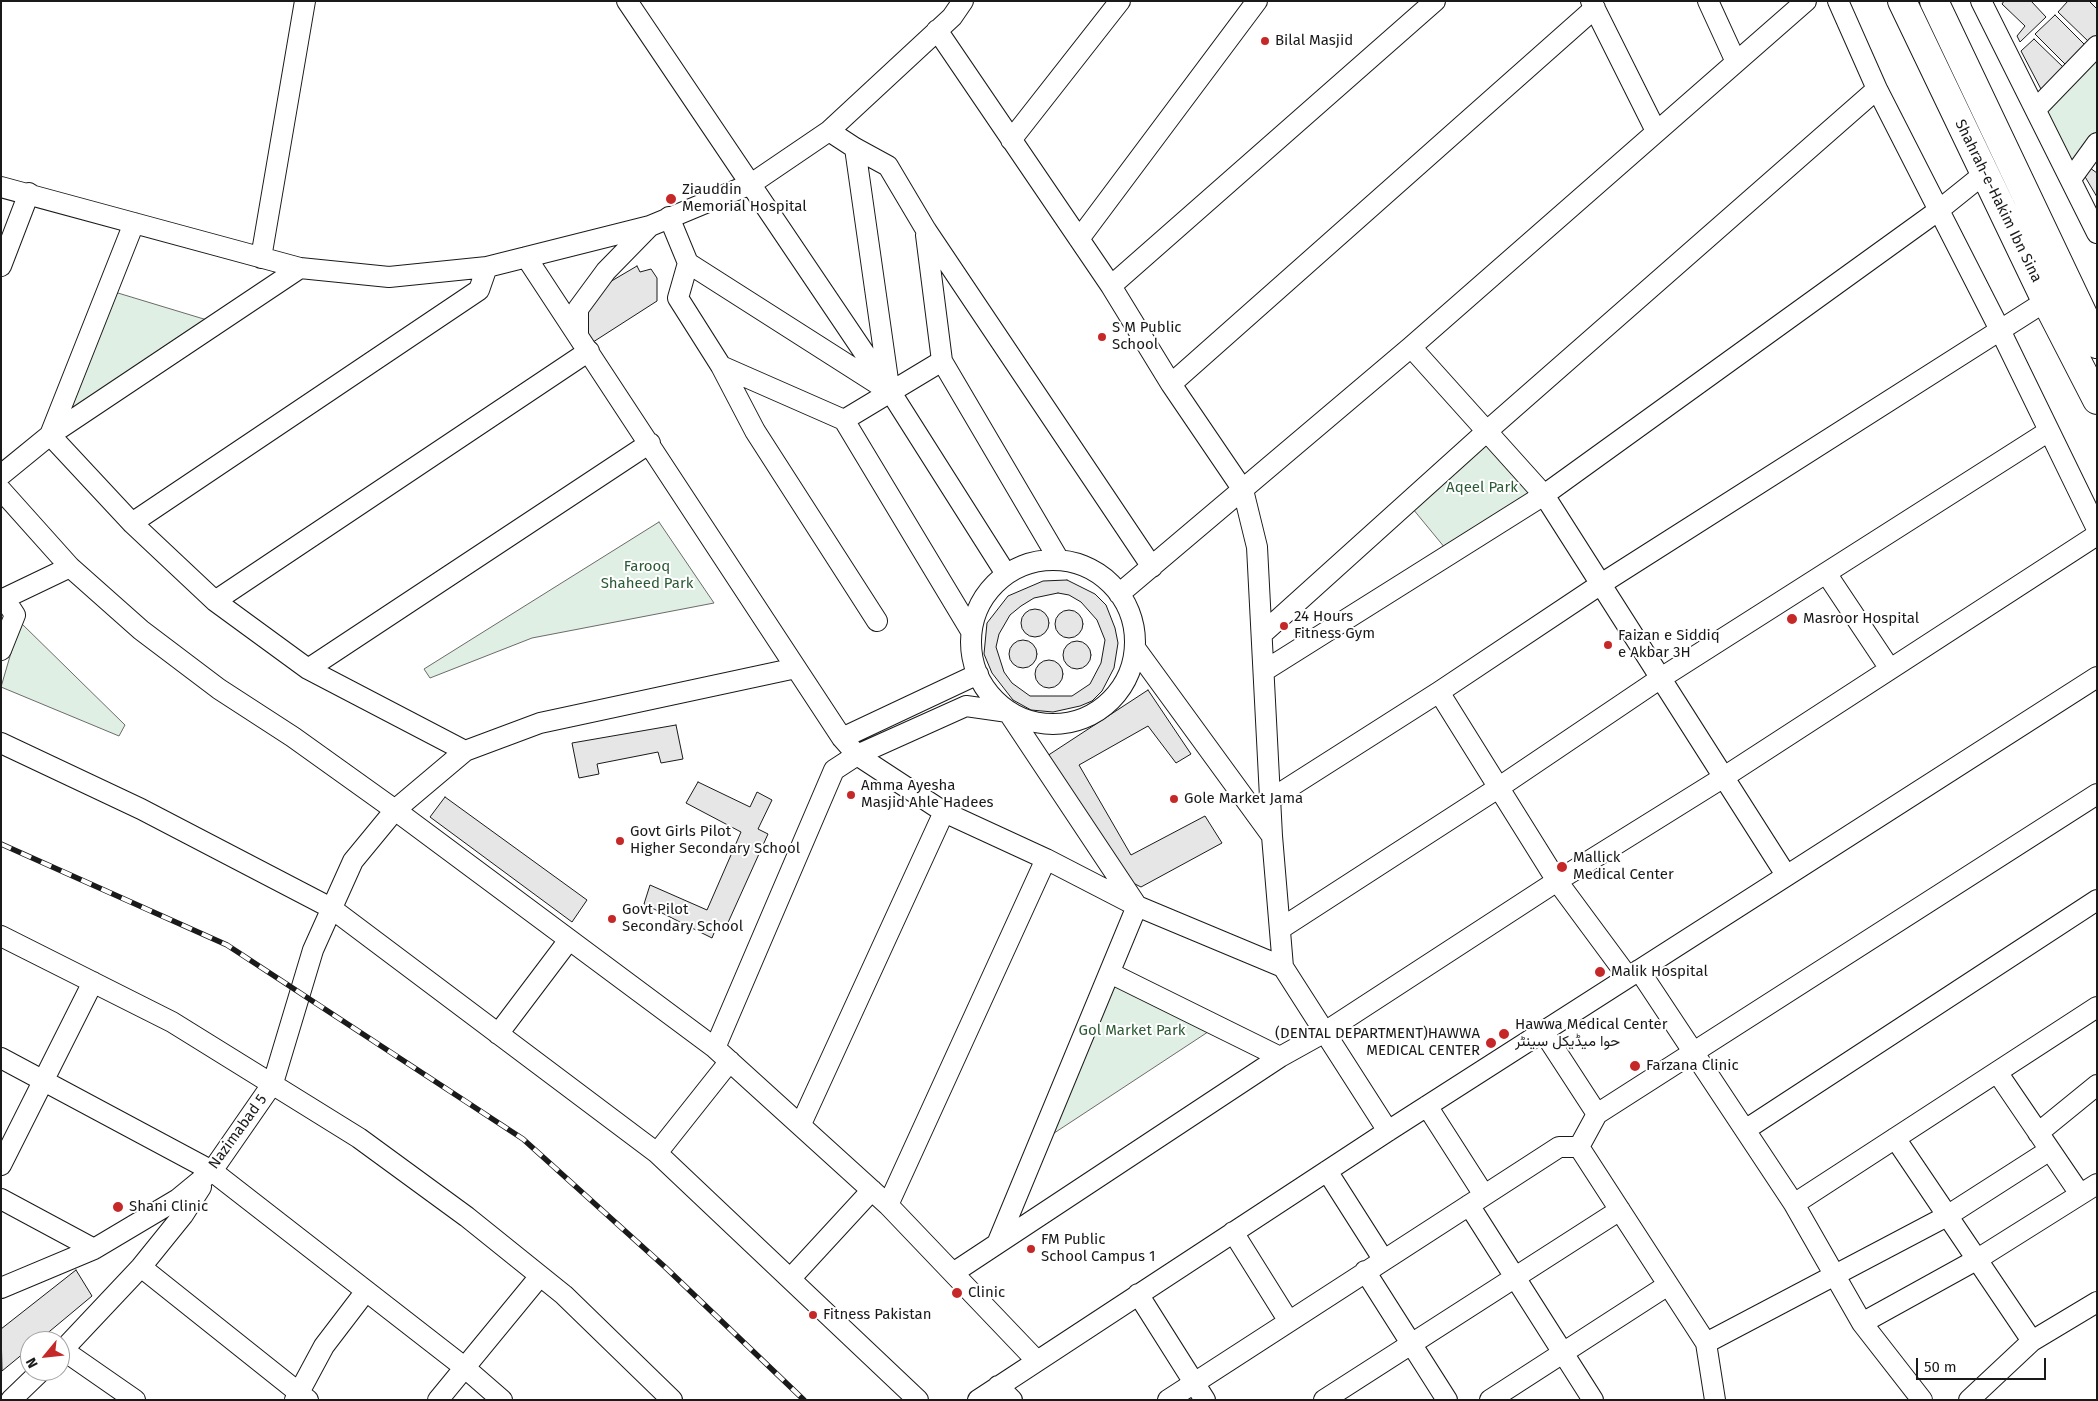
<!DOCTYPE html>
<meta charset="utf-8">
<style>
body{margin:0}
#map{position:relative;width:2098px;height:1401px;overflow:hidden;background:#fff;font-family:"Fira Sans",sans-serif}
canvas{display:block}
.frame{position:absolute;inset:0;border:2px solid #1a1a1a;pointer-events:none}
.north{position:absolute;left:20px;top:1331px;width:50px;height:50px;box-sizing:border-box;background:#fff;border:1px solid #a3a3a3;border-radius:50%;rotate:242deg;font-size:14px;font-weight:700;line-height:20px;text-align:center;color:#1a1a1a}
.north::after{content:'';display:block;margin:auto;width:18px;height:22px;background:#c62828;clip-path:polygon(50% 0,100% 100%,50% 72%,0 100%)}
.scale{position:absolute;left:1916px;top:1358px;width:130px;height:22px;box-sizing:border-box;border:2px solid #1a1a1a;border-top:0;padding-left:6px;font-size:15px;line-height:18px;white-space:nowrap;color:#1a1a1a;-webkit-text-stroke:4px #fff;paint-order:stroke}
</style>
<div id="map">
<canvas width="2098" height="1401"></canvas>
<div class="frame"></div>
<div class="north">N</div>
<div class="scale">50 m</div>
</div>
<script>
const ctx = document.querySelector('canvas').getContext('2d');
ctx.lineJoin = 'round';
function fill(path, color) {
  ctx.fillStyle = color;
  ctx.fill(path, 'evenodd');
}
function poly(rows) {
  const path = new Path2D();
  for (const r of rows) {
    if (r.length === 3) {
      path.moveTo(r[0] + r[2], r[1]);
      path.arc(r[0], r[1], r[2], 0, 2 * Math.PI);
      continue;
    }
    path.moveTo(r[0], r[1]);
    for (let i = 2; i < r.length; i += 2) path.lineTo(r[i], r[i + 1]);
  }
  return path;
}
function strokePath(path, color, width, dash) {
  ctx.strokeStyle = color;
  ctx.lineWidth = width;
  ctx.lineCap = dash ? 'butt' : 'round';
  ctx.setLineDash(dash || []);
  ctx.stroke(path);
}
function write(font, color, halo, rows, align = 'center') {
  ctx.font = font + ' "Fira Sans",Vazirmatn,sans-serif';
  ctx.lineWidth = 4;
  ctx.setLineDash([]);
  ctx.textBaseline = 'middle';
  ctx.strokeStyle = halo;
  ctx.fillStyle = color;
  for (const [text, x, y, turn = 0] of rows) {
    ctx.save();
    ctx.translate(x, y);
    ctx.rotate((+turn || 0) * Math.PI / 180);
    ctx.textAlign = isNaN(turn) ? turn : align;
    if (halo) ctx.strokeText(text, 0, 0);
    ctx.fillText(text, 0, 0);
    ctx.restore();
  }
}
const green = poly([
 [2097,54,2097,131,2073,165,2043,109,2097,54],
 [108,290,217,323,50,435,108,290],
 [1486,432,1544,495,1450,554,1408,503,1486,432],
 [659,522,714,603,532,638,430,678,424,669,659,522],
 [20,622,125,725,119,736,1,687,20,622],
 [1110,973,1217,1026,1039,1143,1110,973]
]);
const building = poly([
 [2004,1,2031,1,2046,17,2020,42,2017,36,2025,26,2002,4,2004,1],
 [2068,1,2089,1,2097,9,2097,37,2090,43,2058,12,2068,1],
 [2055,15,2087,47,2068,67,2035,34,2055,15],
 [2034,39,2064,68,2042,91,2021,51,2034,39],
 [2090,168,2097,173,2097,197,2084,175,2090,168],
 [637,266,640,272,651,269,657,278,657,301,590,344,582,330,592,296,603,286,637,266],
 [1067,580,1095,594,1106,605,1115,628,1118,643,1114,668,1102,691,1092,701,1080,706,1053,712,1031,710,1013,700,992,673,984,654,987,623,1008,596,1043,581,1067,580],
 [1058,593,1069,595,1081,602,1097,620,1105,640,1101,663,1090,684,1072,696,1030,696,1012,683,1004,672,996,647,999,634,1010,615,1021,606,1034,598,1058,593],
 [1035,623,14],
 [1069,624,14],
 [1023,654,14],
 [1077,655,14],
 [1049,674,14],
 [1148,690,1191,754,1176,763,1148,726,1079,765,1131,855,1205,816,1222,843,1141,887,1133,883,1047,756,1148,690],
 [676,725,683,759,661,763,658,752,597,764,599,774,579,778,572,743,676,725],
 [698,782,750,807,757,792,772,800,758,829,768,834,726,927,718,923,712,938,644,904,650,885,707,910,741,832,686,803,698,782],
 [445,797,587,900,572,922,430,817,445,797],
 [76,1270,92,1296,38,1341,30,1341,30,1348,2,1371,1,1329,76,1270]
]);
const minor = poly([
 [627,1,890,391,1006,574],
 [1591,1,1656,131],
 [1708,1,1736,62],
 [1838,1,1877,89,2000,330,2097,529],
 [1981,1,2097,233],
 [937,30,1111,286,1171,384,1243,490,1257,547,1272,836,1283,967,1388,1131],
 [2036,109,2097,46],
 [829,131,855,148,888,166,926,230,1152,567],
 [1011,140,1120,1],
 [855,148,889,387],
 [2071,179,2097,143],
 [1,187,300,268,389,277,487,267,650,226,751,184,829,131,952,17,963,1],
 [669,217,688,263,678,298,721,366,755,431,877,621],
 [134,223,50,435,132,523,215,601,308,669,465,751],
 [926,235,942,361,1059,560],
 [1079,239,1257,1],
 [526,257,796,668,842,738,857,755,944,812,1046,859,1137,906,1283,967],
 [261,258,305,1],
 [688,263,884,388],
 [1,266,29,193],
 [1111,286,1435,1],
 [578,334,578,309,606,271,650,226],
 [1411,347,1544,495,1786,875],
 [721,366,844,420,971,631],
 [1171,384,1595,8],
 [844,420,942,361],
 [1,475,50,435,300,268],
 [1,490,70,567,141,630,219,689,293,737,395,810,715,1048,888,1205,1036,1360],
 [132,523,479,290,487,267],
 [1053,642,82],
 [1826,573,1890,669],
 [1119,594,1411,347,1806,1],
 [1,600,70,567],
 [215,601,589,351],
 [1262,634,1486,432,1877,89],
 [1135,648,1272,836],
 [1,650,15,615,4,598],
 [308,669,650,443],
 [1264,671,1544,495,1939,210,1985,173],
 [1439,692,1557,881,1628,977],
 [842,738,978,674],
 [1,743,141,809,331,908,657,1153,918,1400],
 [1271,799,1439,692,1601,584,2046,301],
 [1280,929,1498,788,1661,678,2049,431],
 [1,936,172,1022,359,1138,467,1217,564,1295,672,1400],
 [1639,970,1794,1204,1862,1323,1922,1400],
 [1110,973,1280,1057],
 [1543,1031,1597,1114,1579,1147,1706,1343,1715,1400],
 [498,1034,569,940],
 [715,1048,834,770,857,755,966,706,1008,712,1137,906,997,1244],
 [1,1058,212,1171,464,1367,502,1400],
 [1997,1072,2080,1194],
 [1427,1106,1484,1195],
 [1597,1114,2097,794],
 [801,1124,944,812],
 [1745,1130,2097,900],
 [2038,1133,2097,1085],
 [1895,1138,2032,1341],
 [657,1153,730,1061],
 [1,1165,93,982],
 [1327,1171,1383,1259],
 [1,1199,94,1249],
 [1794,1204,2097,1007],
 [888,1205,1046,859],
 [1469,1205,1593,1400],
 [1233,1232,1288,1320],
 [141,1267,308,1400],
 [1365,1271,1447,1400],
 [953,1273,1280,1057,1325,1032,1557,881,1724,777,2097,535],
 [790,1279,872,1190],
 [1,1288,94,1249,178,1199,212,1171,273,1083,313,950,353,861,395,810,465,751,540,723,796,668],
 [1138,1294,1205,1400],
 [1862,1323,1976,1260,2097,1184],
 [1706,1343,1947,1216,2050,1150],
 [63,1350,135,1400],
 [60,1353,141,1267,183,1215,201,1187],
 [998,1386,1012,1400],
 [11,1400,41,1371],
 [295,1400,324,1346,366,1291],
 [438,1400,540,1276],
 [978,1400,1388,1131,2097,677],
 [1168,1400,1559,1147,1579,1147],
 [1324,1400,1620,1210],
 [1490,1400,1668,1285],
 [1969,1400,2032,1341,2097,1302]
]);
const highway = poly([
 [1902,1,2046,301,2097,400],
 [1934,1,2097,344]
]);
const rail = poly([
 [1,844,227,945,523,1139,665,1267,804,1400]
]);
const markers = [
 [1265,41,5,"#c62828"],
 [671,199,6,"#c62828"],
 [1102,337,5,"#c62828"],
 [1792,619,6,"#c62828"],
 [1284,626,5,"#c62828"],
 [1608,645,5,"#c62828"],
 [851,795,5,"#c62828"],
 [1174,799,5,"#c62828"],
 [620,841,5,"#c62828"],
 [1562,867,6,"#c62828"],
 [612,919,5,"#c62828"],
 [1600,972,6,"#c62828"],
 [1504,1034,6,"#c62828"],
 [1491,1043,6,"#c62828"],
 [1635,1066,6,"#c62828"],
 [118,1207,6,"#c62828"],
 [1031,1249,5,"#c62828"],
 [957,1293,6,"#c62828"],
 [813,1315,5,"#c62828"]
];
const poiNames = [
 ["Bilal Masjid",1275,41],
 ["Ziauddin",682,190],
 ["Memorial Hospital",682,207],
 ["S M Public",1112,328],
 ["School",1112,345],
 ["24 Hours",1294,617],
 ["Fitness Gym",1294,634],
 ["Masroor Hospital",1803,619],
 ["Faizan e Siddiq",1618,636],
 ["e Akbar 3H",1618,653],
 ["Amma Ayesha",861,786],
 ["Masjid Ahle Hadees",861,803],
 ["Gole Market Jama",1184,799],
 ["Govt Girls Pilot",630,832],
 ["Higher Secondary School",630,849],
 ["Mallick",1573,858],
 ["Medical Center",1573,875],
 ["Govt Pilot",622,910],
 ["Secondary School",622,927],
 ["Malik Hospital",1611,972],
 ["Hawwa Medical Center",1515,1025],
 ["حوا میڈیکل سینٹر",1515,1042],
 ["(DENTAL DEPARTMENT)HAWWA",1480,1034,"right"],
 ["MEDICAL CENTER",1480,1051,"right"],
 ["Farzana Clinic",1646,1066],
 ["Shani Clinic",129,1207],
 ["FM Public",1041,1240],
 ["School Campus 1",1041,1257],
 ["Clinic",968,1293],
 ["Fitness Pakistan",823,1315]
];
const streetNames = [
 ["Shahrah-e-Hakim Ibn Sina",1998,201,64],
 ["Nazimabad 5",238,1132,-54]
];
const parkNames = [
 ["Aqeel Park",1482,488],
 ["Farooq",647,567],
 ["Shaheed Park",647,584],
 ["Gol Market Park",1132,1031]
];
fill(green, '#e0efe3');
strokePath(green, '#6a6a6a', 1);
fill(building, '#e6e6e6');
strokePath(building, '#1a1a1a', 1);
strokePath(minor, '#1a1a1a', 22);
strokePath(highway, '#1a1a1a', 30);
strokePath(minor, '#fff', 20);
strokePath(highway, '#fff', 28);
strokePath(rail, '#1a1a1a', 5.5);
strokePath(rail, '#fff', 4, [11]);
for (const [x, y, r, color] of markers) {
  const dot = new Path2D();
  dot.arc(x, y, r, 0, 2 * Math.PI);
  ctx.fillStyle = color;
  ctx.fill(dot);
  strokePath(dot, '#fff', 2);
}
write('15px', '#1a1a1a', '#fff', poiNames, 'left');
write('15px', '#1a1a1a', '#fff', streetNames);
write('15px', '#2b5a34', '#fff', parkNames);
</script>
